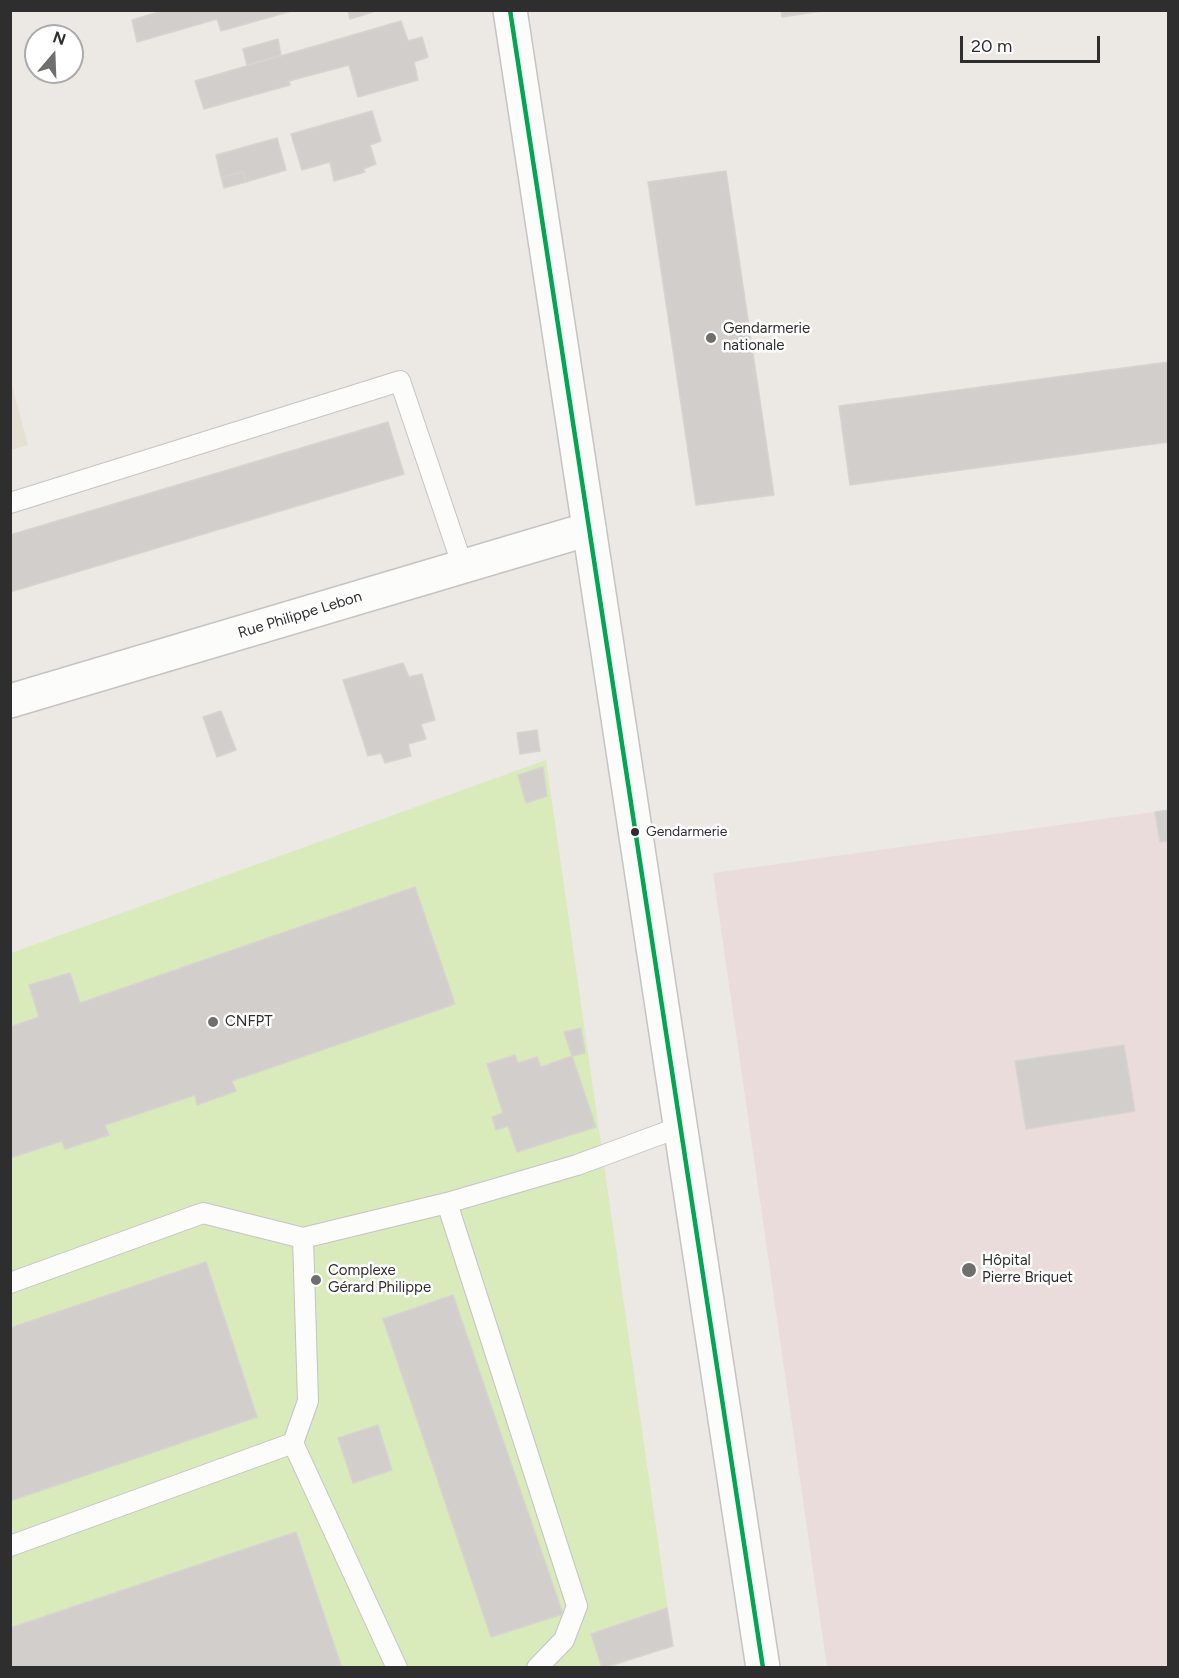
<!DOCTYPE html>
<meta charset="utf-8">
<style>
body{margin:0}
#map{position:relative;width:1179px;height:1678px;overflow:hidden;background:#ece8e4;font-family:Figtree,sans-serif}
canvas{display:block}
.frame{position:absolute;inset:0;border:12px solid #2e2e2e;pointer-events:none}
.north{position:absolute;left:24px;top:24px;width:60px;height:60px;box-sizing:border-box;background:#fff;border:2px solid #ababab;border-radius:50%;rotate:19deg;font-size:16px;font-weight:700;line-height:24px;text-align:center;color:#2e2e2e}
.north::after{content:'';display:block;margin:auto;width:21px;height:27px;background:#706f6e;clip-path:polygon(50% 0,100% 100%,50% 72%,0 100%)}
.scale{position:absolute;left:960px;top:36px;width:140px;height:27px;box-sizing:border-box;border:3px solid #2e2e2e;border-top:0;padding-left:8px;font-size:18px;line-height:21px;white-space:nowrap;color:#2e2e2e;-webkit-text-stroke:4px #fff;paint-order:stroke}
</style>
<div id="map">
<canvas width="1179" height="1678"></canvas>
<div class="frame"></div>
<div class="north">N</div>
<div class="scale">20 m</div>
</div>
<script>
const ctx = document.querySelector('canvas').getContext('2d');
ctx.lineJoin = 'round';
function fill(path, color) {
  ctx.fillStyle = color;
  ctx.fill(path, 'evenodd');
}
function poly(rows) {
  const path = new Path2D();
  for (const r of rows) {
    path.moveTo(r[0], r[1]);
    for (let i = 2; i < r.length; i += 2) path.lineTo(r[i], r[i + 1]);
  }
  return path;
}
function strokePath(path, color, width, dash) {
  ctx.strokeStyle = color;
  ctx.lineWidth = width;
  ctx.lineCap = dash ? 'butt' : 'round';
  ctx.setLineDash(dash || []);
  ctx.stroke(path);
}
function write(font, color, halo, rows, align = 'center') {
  ctx.font = font + ' Figtree,sans-serif';
  ctx.lineWidth = 5;
  ctx.setLineDash([]);
  ctx.textBaseline = 'middle';
  ctx.strokeStyle = halo;
  ctx.fillStyle = color;
  for (const [text, x, y, turn = 0] of rows) {
    ctx.save();
    ctx.translate(x, y);
    ctx.rotate((+turn || 0) * Math.PI / 180);
    ctx.textAlign = isNaN(turn) ? turn : align;
    if (halo) ctx.strokeText(text, 0, 0);
    ctx.fillText(text, 0, 0);
    ctx.restore();
  }
}
const education = poly([
 [10,378,28,445,11,450,10,450]
]);
const medical = poly([
 [1168,810,1168,1667,827,1667,713,873]
]);
const pitch = poly([
 [546,760,673,1646,608,1668,11,1668,11,953]
]);
const building = poly([
 [165,10,295,10,221,31,217,19,137,42,132,20,165,10],
 [348,10,379,10,350,19,348,10],
 [781,10,829,10,782,17,781,10],
 [401,21,408,41,422,37,428,57,414,62,418,80,358,97,349,65,289,81,290,85,204,109,195,81,401,21],
 [278,39,281,55,247,65,243,49,278,39],
 [372,111,381,141,370,145,376,164,363,169,365,172,334,181,330,162,302,170,291,134,372,111],
 [277,138,286,170,246,182,243,172,221,177,216,155,277,138],
 [726,171,774,495,696,505,648,182,726,171],
 [243,172,246,182,224,188,221,177,243,172],
 [1168,362,1168,442,850,485,839,406,1168,362],
 [388,422,404,474,10,592,10,535,388,422],
 [403,663,409,677,422,674,435,720,421,724,426,739,408,744,411,756,385,763,381,753,368,756,343,680,403,663],
 [221,711,236,750,217,757,203,717,221,711],
 [537,730,540,751,520,754,517,733,537,730],
 [543,767,547,796,526,803,518,775,543,767],
 [1168,810,1168,841,1160,842,1155,812,1168,810],
 [415,887,455,1004,232,1081,236,1091,197,1105,195,1095,105,1125,109,1135,65,1149,62,1141,10,1158,10,1027,39,1017,29,985,70,973,80,1003,415,887],
 [581,1028,585,1053,572,1056,564,1032,581,1028],
 [1124,1045,1135,1111,1026,1129,1015,1061,1124,1045],
 [515,1055,518,1063,537,1057,541,1067,572,1056,596,1127,517,1152,508,1126,496,1130,492,1117,503,1113,487,1064,515,1055],
 [206,1262,257,1417,10,1501,10,1328,206,1262],
 [453,1295,563,1614,491,1637,383,1319,453,1295],
 [378,1425,392,1470,353,1483,338,1438,378,1425],
 [296,1532,342,1668,10,1668,10,1628,296,1532],
 [667,1608,673,1646,602,1668,591,1634,667,1608]
]);
const service = poly([
 [10,503,400,381,463,567],
 [447,1203,577,1606,564,1640,537,1668],
 [10,1283,203,1213,303,1238,447,1203,577,1165,680,1127],
 [293,1443,397,1668],
 [10,1546,293,1443,308,1401,303,1238]
]);
const minor = poly([
 [10,701,589,529]
]);
const secondary = poly([
 [510,10,763,1668]
]);
const bus1 = poly([
 [510,10,763,1668]
]);
const markers = [
 [711,338,6,"#706f6e"],
 [635,832,5,"#2e2e2e"],
 [213,1022,6,"#706f6e"],
 [969,1270,8,"#706f6e"],
 [316,1280,6,"#706f6e"]
];
const busNames = [
 ["Gendarmerie",646,832]
];
const poiNames = [
 ["Gendarmerie",723,329],
 ["nationale",723,346],
 ["CNFPT",225,1022],
 ["Hôpital",982,1261],
 ["Pierre Briquet",982,1278],
 ["Complexe",328,1271],
 ["Gérard Philippe",328,1288]
];
const streetNames = [
 ["Rue Philippe Lebon",300,615,-17]
];
fill(education, '#e6e0d3');
fill(medical, '#e9dcdb');
fill(pitch, '#d9eabb');
fill(building, '#d1cecb');
strokePath(building, '#d7d4d0', 1.5);
strokePath(service, '#c5c4c5', 22);
strokePath(minor, '#c5c4c5', 36);
strokePath(secondary, '#c5c4c5', 36);
strokePath(service, '#fcfcfb', 20);
strokePath(minor, '#fcfcfb', 33);
strokePath(secondary, '#fcfcfb', 33);
strokePath(bus1, '#00a651', 4.5);
for (const [x, y, r, color] of markers) {
  const dot = new Path2D();
  dot.arc(x, y, r, 0, 2 * Math.PI);
  ctx.fillStyle = color;
  ctx.fill(dot);
  strokePath(dot, '#fff', 2);
}
write('14px', '#2e2e2e', '#fff', busNames, 'left');
write('15px', '#2e2e2e', '#fff', poiNames, 'left');
write('15px', '#2e2e2e', '#fff', streetNames);
</script>
